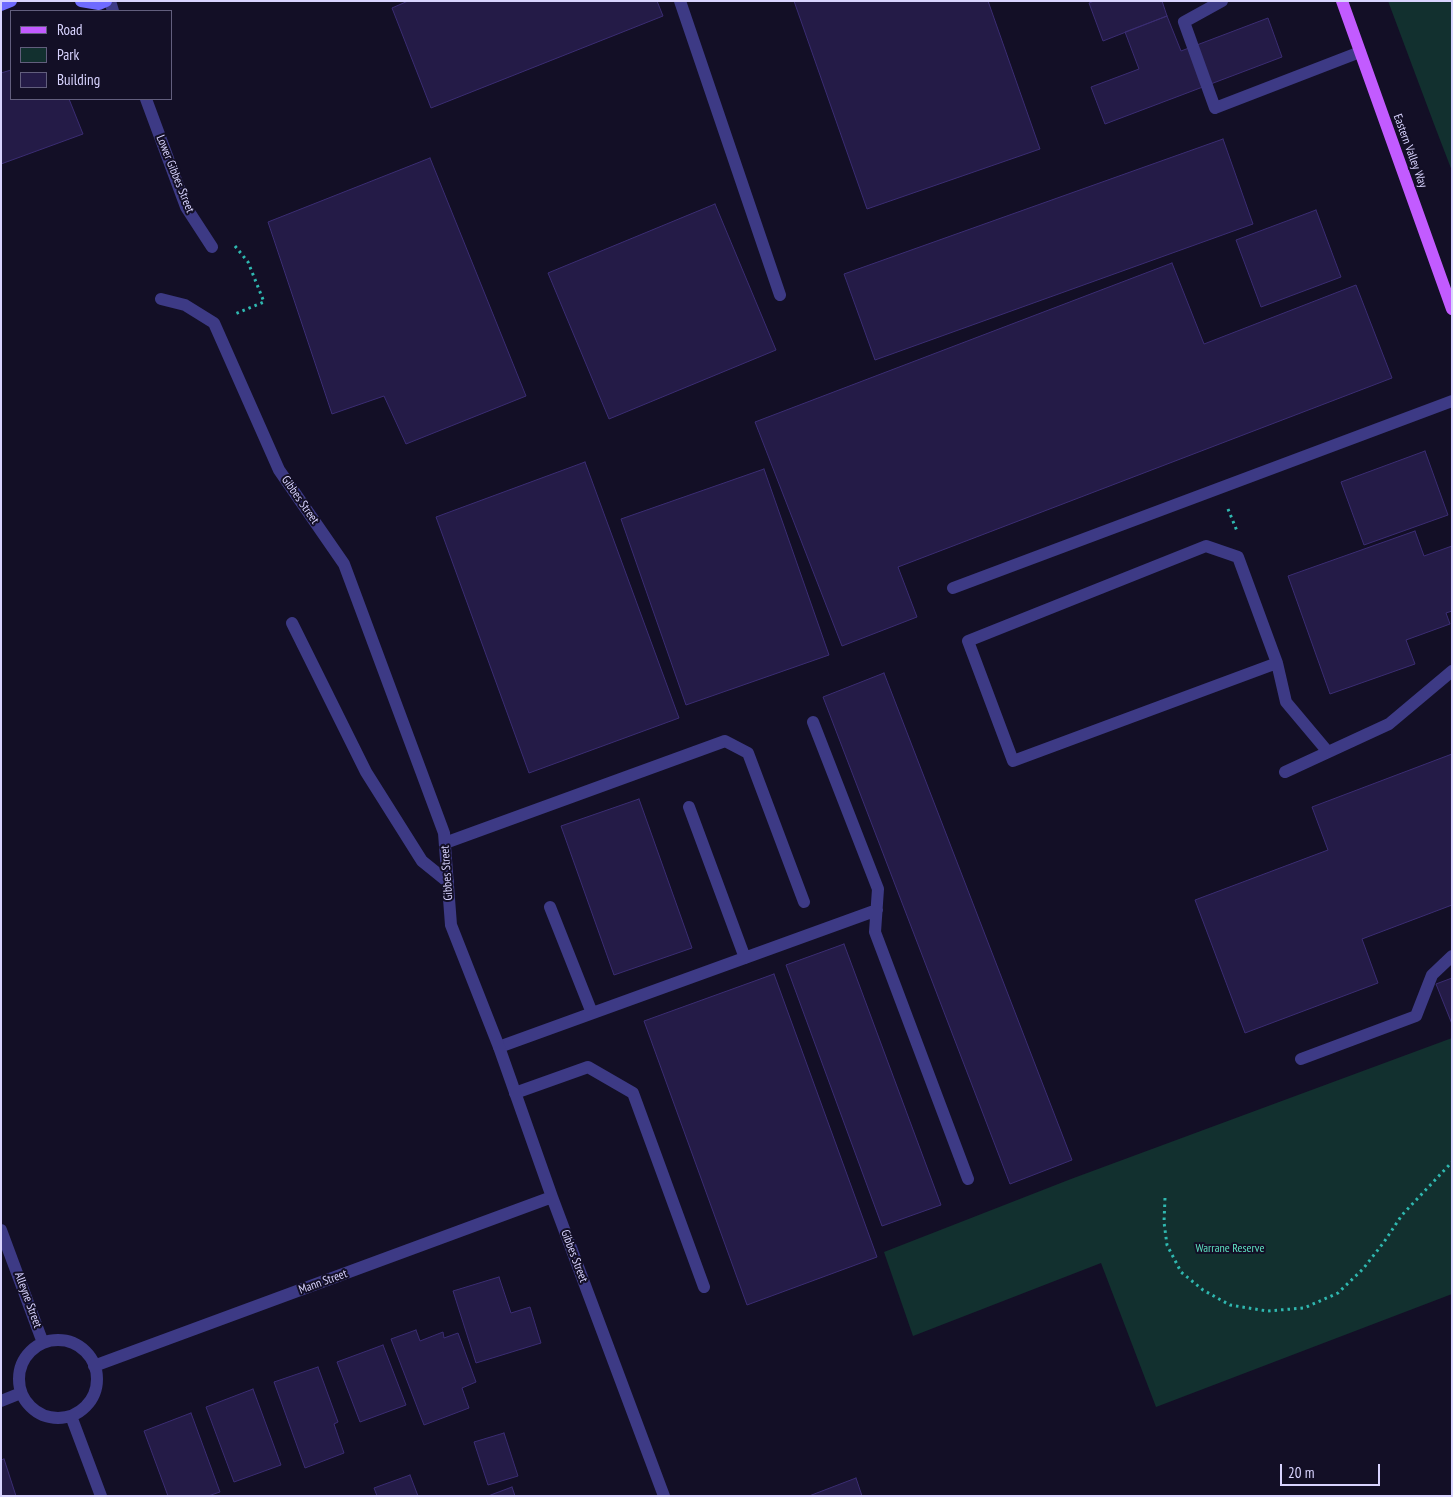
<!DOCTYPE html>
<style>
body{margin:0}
#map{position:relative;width:1453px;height:1497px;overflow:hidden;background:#130f26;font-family:"PT Sans Narrow",sans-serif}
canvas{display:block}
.frame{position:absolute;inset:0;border:2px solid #d9d4ff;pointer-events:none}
.legend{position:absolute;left:10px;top:10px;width:162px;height:90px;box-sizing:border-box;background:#130f26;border:1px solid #625e7d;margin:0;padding:6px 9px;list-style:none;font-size:15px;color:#d9d4ff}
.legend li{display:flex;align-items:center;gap:10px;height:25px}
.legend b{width:25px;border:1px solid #625e7d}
.scale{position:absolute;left:1280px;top:1464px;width:100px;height:22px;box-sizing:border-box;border:2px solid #d9d4ff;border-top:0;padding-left:6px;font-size:15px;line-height:18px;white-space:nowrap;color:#d9d4ff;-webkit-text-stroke:4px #130f26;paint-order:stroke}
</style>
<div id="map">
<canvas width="1453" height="1497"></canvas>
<div class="frame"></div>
<ul class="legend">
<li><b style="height:6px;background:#c25bff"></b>Road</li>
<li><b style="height:14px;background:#12302f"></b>Park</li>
<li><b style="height:14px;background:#241b47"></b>Building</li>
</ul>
<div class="scale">20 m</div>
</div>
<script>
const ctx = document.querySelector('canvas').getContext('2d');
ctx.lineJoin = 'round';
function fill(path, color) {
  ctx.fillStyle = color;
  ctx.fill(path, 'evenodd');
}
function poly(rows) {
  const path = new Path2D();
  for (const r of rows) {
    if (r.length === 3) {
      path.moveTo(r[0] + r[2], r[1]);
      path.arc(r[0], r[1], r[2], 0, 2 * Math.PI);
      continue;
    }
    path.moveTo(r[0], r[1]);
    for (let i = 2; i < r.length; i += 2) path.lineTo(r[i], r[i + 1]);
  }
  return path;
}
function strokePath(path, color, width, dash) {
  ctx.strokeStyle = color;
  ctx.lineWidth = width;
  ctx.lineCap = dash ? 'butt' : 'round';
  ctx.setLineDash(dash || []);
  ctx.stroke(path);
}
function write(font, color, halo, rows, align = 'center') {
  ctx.font = font + ' "PT Sans Narrow",sans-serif';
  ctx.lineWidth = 4;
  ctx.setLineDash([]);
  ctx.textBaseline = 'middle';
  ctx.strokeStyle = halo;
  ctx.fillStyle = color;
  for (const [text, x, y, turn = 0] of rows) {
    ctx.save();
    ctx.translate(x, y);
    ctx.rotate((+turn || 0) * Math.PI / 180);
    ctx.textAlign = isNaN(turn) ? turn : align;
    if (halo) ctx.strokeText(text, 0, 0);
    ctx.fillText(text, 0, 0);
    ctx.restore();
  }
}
const green = poly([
 [1388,1,1452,1,1452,171,1434,124],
 [1452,1038,1452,1294,1156,1407,1101,1263,913,1336,884,1252,1071,1179]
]);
const building = poly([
 [408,1,657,1,663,16,431,108,392,8,408,1],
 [794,1,988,1,1040,149,867,209,794,1],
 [1094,1,1162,1,1167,16,1103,41,1089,3,1094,1],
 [1167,16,1181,51,1268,18,1282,57,1105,124,1091,87,1139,69,1125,32,1167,16],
 [11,70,11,99,69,99,83,134,1,164,1,73,11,70],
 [1223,139,1253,224,875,360,844,274,1223,139],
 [430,158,526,396,406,444,384,396,332,414,268,222,430,158],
 [715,204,776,350,609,419,548,273,715,204],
 [1316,210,1341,277,1261,307,1236,240,1316,210],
 [1172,263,1204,344,1356,285,1392,378,898,567,917,617,842,646,755,422,1172,263],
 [1425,451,1448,515,1364,545,1341,482,1425,451],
 [585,462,679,718,529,773,436,517,585,462],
 [764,469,829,655,686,705,621,519,764,469],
 [1415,531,1424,556,1452,546,1452,611,1446,613,1450,624,1406,640,1415,664,1330,694,1288,576,1415,531],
 [884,673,1072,1160,1010,1184,823,697,884,673],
 [1452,754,1452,905,1362,939,1378,983,1245,1033,1195,900,1328,850,1312,807,1452,754],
 [639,799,692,948,614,975,561,826,639,799],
 [844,944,941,1205,882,1226,786,965,844,944],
 [774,974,877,1257,747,1305,644,1021,774,974],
 [1452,978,1452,1024,1436,984,1452,978],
 [499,1277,511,1313,530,1307,541,1343,476,1363,453,1291,499,1277],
 [416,1330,420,1341,443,1332,444,1338,458,1333,476,1382,462,1388,469,1408,424,1425,391,1339,416,1330],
 [383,1345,406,1405,360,1422,337,1362,383,1345],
 [318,1367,338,1422,334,1424,344,1453,305,1468,274,1382,318,1367],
 [253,1389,281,1465,234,1482,206,1407,253,1389],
 [191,1413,220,1492,208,1496,168,1496,144,1431,191,1413],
 [504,1433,518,1476,488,1485,474,1442,504,1433],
 [4,1459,16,1496,1,1496,1,1460,4,1459],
 [410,1475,418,1496,377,1496,374,1488,410,1475],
 [856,1478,862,1496,809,1496,856,1478],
 [512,1487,515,1496,488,1496,512,1487]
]);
const path = poly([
 [235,246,248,262,264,302,235,314],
 [1228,509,1237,531],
 [1165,1198,1164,1222,1167,1245,1181,1272,1203,1290,1230,1305,1267,1311,1304,1308,1338,1293,1363,1269,1384,1242,1402,1215,1452,1162]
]);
const lane = poly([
 [680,1,780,295],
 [1222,1,1184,22,1215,108,1360,52],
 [953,588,1452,401],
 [292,623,366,772,422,861,448,882],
 [1277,663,1013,761,968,641,1206,546,1238,557,1277,663,1286,702,1328,752],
 [813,722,878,889,875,932,968,1179],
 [1285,772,1389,724,1452,671],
 [689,807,745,958],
 [445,843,725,741,748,753,804,902],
 [550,907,592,1013],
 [499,1047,877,910],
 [1301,1059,1416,1016,1432,975,1452,956],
 [515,1093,588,1067,633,1093,704,1287]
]);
const street = poly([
 [110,1,113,11],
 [146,99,186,207,212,247],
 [161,299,185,305,214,323,279,470,344,564,444,833,451,925,499,1047,552,1197,664,1496],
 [1,1230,43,1343],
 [58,1379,39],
 [94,1366,552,1197],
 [1,1401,21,1393],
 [71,1416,101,1496]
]);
const secondary = poly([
 [81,1,99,4,106,1],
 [1,5,11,1]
]);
const primary = poly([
 [1342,1,1452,309]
]);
const streetNames = [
 ["Eastern Valley Way",1410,151,70],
 ["Lower Gibbes Street",175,174,68],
 ["Gibbes Street",300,500,55],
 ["Gibbes Street",447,873,-94],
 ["Gibbes Street",574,1256,69],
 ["Mann Street",323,1282,-20],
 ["Alleyne Street",28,1300,70]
];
const parkNames = [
 ["Warrane Reserve",1230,1249]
];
fill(green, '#12302f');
fill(building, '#241b47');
strokePath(building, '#3b2d73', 1);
strokePath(path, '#2fb8b0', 3, [2.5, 4]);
strokePath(lane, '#3d3a85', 12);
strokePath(street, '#3d3a85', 12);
strokePath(secondary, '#6f6bff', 12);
strokePath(primary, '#c25bff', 12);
write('12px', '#d9d4ff', '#130f26', streetNames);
write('12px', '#5fe0c0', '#130f26', parkNames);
</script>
